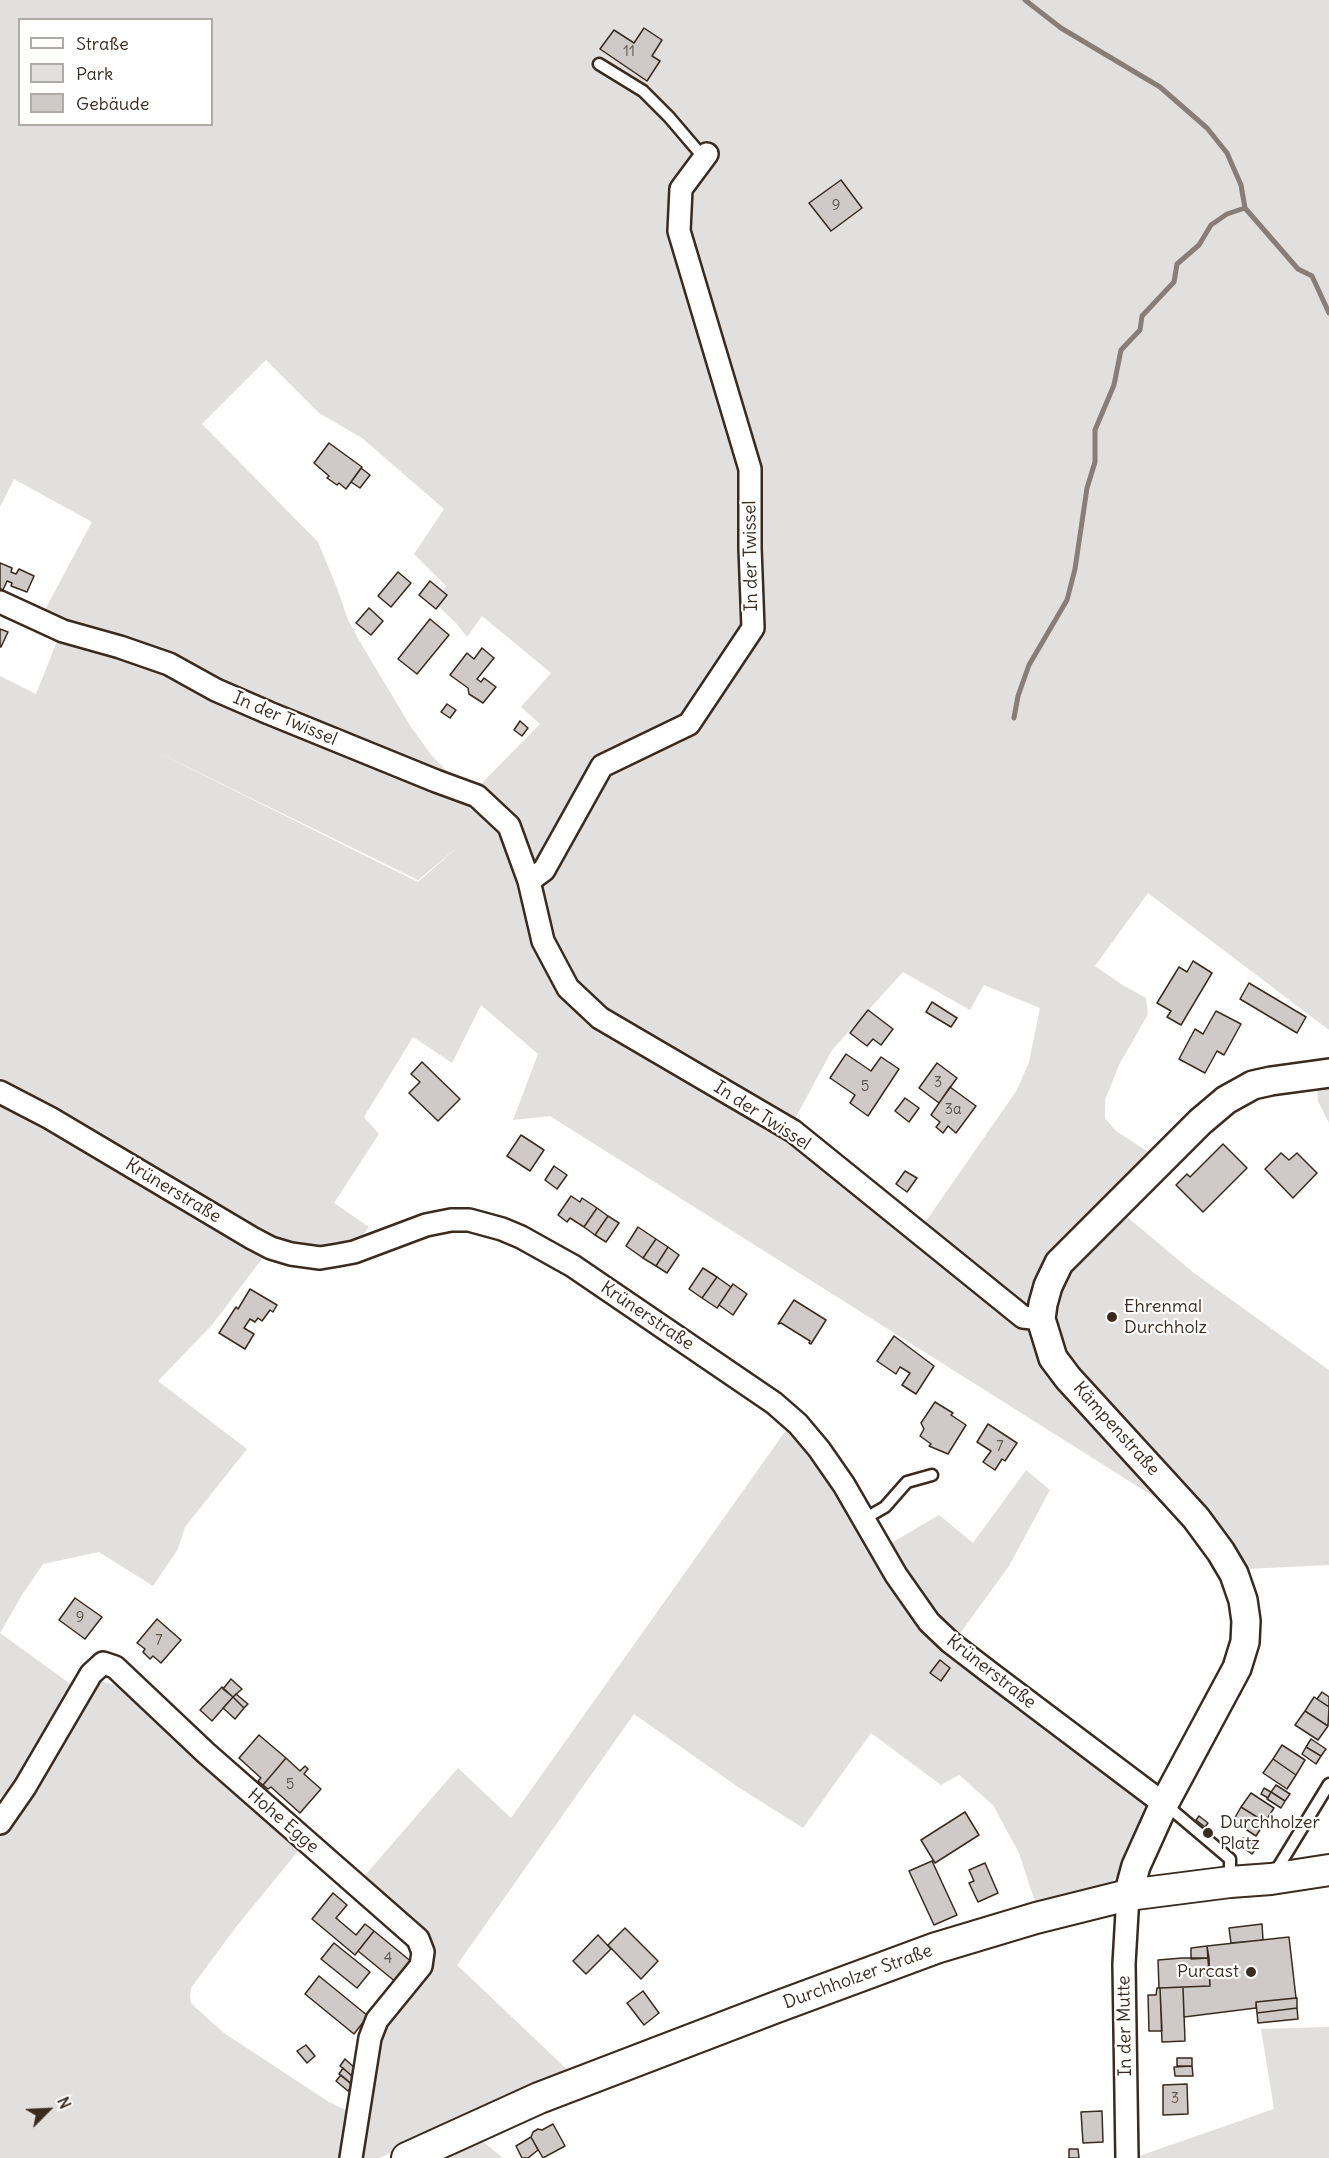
<!DOCTYPE html>
<meta charset="utf-8">
<style>
body{margin:0}
#map{position:relative;width:1329px;height:2158px;overflow:hidden;background:#fff;font-family:Delius,sans-serif}
canvas{display:block}
.legend{position:absolute;left:18px;top:18px;width:195px;height:108px;box-sizing:border-box;background:#fff;border:2px solid #b1aaa5;margin:0;padding:8px 10px;list-style:none;font-size:18px;color:#3b2a1e}
.legend li{display:flex;align-items:center;gap:12px;height:30px}
.legend b{width:30px;border:2px solid #b1aaa5}
.north{position:absolute;left:18px;top:2080px;width:60px;height:60px;-webkit-text-stroke:4px #fff;paint-order:stroke;rotate:66deg;font-size:16px;font-weight:700;line-height:24px;text-align:center;color:#3b2a1e}
.north::after{content:'';display:block;margin:auto;width:21px;height:27px;background:#3b2a1e;clip-path:polygon(50% 0,100% 100%,50% 72%,0 100%)}
</style>
<div id="map">
<canvas width="1329" height="2158"></canvas>
<ul class="legend">
<li><b style="height:8px;background:#fff"></b>Straße</li>
<li><b style="height:16px;background:#e2e0de"></b>Park</li>
<li><b style="height:16px;background:#cfcac7"></b>Gebäude</li>
</ul>
<div class="north">N</div>
</div>
<script>
const ctx = document.querySelector('canvas').getContext('2d');
ctx.lineJoin = 'round';
function fill(path, color) {
  ctx.fillStyle = color;
  ctx.fill(path, 'evenodd');
}
function poly(rows) {
  const path = new Path2D();
  for (const r of rows) {
    path.moveTo(r[0], r[1]);
    for (let i = 2; i < r.length; i += 2) path.lineTo(r[i], r[i + 1]);
  }
  return path;
}
function strokePath(path, color, width, dash) {
  ctx.strokeStyle = color;
  ctx.lineWidth = width;
  ctx.lineCap = dash ? 'butt' : 'round';
  ctx.setLineDash(dash || []);
  ctx.stroke(path);
}
function write(font, color, halo, rows, align = 'center') {
  ctx.font = font + ' Delius,sans-serif';
  ctx.lineWidth = 4.5;
  ctx.setLineDash([]);
  ctx.textBaseline = 'middle';
  ctx.strokeStyle = halo;
  ctx.fillStyle = color;
  for (const [text, x, y, turn = 0] of rows) {
    ctx.save();
    ctx.translate(x, y);
    ctx.rotate((+turn || 0) * Math.PI / 180);
    ctx.textAlign = isNaN(turn) ? turn : align;
    if (halo) ctx.strokeText(text, 0, 0);
    ctx.fillText(text, 0, 0);
    ctx.restore();
  }
}
const green = poly([
 [0,0,1329,0,1329,1030,1148,893,1095,966,1121,984,1146,998,1148,1014,1119,1065,1105,1100,1105,1118,1116,1131,1156,1157,1068,1246,1082,1251,1120,1211,1194,1273,1329,1370,1329,1565,1246,1569,1209,1522,1175,1488,1166,1496,1183,1514,1218,1561,1156,1498,550,1116,513,1120,538,1054,481,1005,452,1063,413,1037,364,1117,379,1134,334,1203,369,1227,358,1242,337,1247,305,1248,288,1246,270,1239,79,1125,0,1083,0,676,36,694,60,634,120,651,168,669,228,700,398,771,477,800,493,814,497,810,477,788,540,724,521,707,551,673,482,616,467,637,456,623,434,602,446,586,414,554,444,509,362,438,319,413,266,360,202,424,318,542,337,588,348,620,363,647,411,727,432,756,462,786,271,709,217,686,171,662,120,644,64,629,41,617,92,522,14,479,0,507],
 [20,20,212,20,212,124,20,124],
 [145,746,418,880,460,845,418,882],
 [903,972,970,1010,984,985,1040,1008,1029,1062,1017,1090,915,1237,805,1149,788,1132,832,1050],
 [1329,1081,1329,1123,1318,1101,1317,1087],
 [0,1101,264,1256,212,1325,158,1381,247,1449,185,1527,178,1549,153,1586,99,1552,43,1564,22,1595,0,1633,76,1688,8,1795,0,1796],
 [789,1426,813,1452,888,1574,1150,1804,1119,1872,1111,1884,1105,1889,1035,1902,1019,1853,993,1805,959,1775,941,1785,871,1733,803,1828,738,1787,634,1714,457,1965,573,2075,379,2158,364,2158,360,2151,375,2039,426,1962,360,1881,458,1768,511,1818],
 [1026,1470,1050,1490,1009,1566,956,1639,935,1619,888,1545,939,1515,973,1543],
 [93,1679,133,1690,303,1845,236,1927,191,1988,190,1997,191,2003,195,2007,224,2033,329,2102,352,2113,344,2158,0,2158,0,1829],
 [1329,2027,1329,2158,1139,2158,1139,2156,1274,2109,1261,2029],
 [475,2135,503,2158,431,2158]
]);
const stream = poly([
 [1025,0,1061,28,1160,87,1207,128,1227,153,1241,185,1245,208,1298,269,1312,276,1329,313],
 [1014,718,1018,696,1029,665,1067,600,1075,569,1087,488,1095,462,1095,430,1114,385,1121,350,1140,330,1142,316,1174,282,1177,264,1199,245,1211,225,1227,214,1245,208]
]);
const building = poly([
 [644,28,662,40,652,56,660,61,647,81,600,49,614,30,634,43,644,28],
 [841,180,862,208,831,231,809,203,841,180],
 [329,443,362,467,346,489,339,483,337,485,327,478,329,476,314,463,329,443],
 [361,468,370,475,360,488,351,482,361,468],
 [0,563,12,568,11,572,16,574,19,569,34,576,27,592,11,586,12,583,7,581,3,590,0,588,0,563],
 [398,572,411,583,391,607,378,596,398,572],
 [430,581,447,595,436,609,419,595,430,581],
 [369,608,383,621,371,635,356,623,369,608],
 [430,619,449,635,417,674,398,659,430,619],
 [0,629,8,632,1,647,0,647,0,629],
 [482,648,494,658,477,679,481,682,484,678,496,687,483,703,469,694,468,688,450,675,467,653,474,659,482,648],
 [447,704,456,710,450,718,441,712,447,704],
 [520,721,528,728,522,736,514,730,520,721],
 [1193,961,1212,973,1181,1025,1167,1017,1171,1011,1157,1003,1179,967,1187,972,1193,961],
 [1249,983,1306,1017,1297,1033,1240,999,1249,983],
 [932,1002,957,1018,951,1027,926,1012,932,1002],
 [868,1010,893,1029,881,1045,873,1039,867,1046,850,1033,868,1010],
 [1216,1011,1241,1024,1224,1055,1217,1051,1205,1073,1179,1059,1195,1029,1203,1034,1216,1011],
 [846,1054,871,1071,881,1057,899,1069,868,1116,850,1103,855,1095,830,1078,846,1054],
 [422,1062,460,1099,438,1121,409,1093,420,1082,411,1074,422,1062],
 [937,1063,957,1078,939,1103,919,1088,937,1063],
 [950,1087,976,1106,956,1133,948,1126,943,1133,936,1127,940,1122,931,1115,950,1087],
 [905,1098,919,1108,909,1122,895,1111,905,1098],
 [521,1135,544,1150,530,1171,507,1156,521,1135],
 [1223,1144,1247,1168,1203,1212,1176,1185,1187,1174,1190,1177,1223,1144],
 [1281,1153,1289,1160,1297,1153,1317,1173,1293,1198,1265,1169,1281,1153],
 [554,1166,567,1175,557,1189,545,1180,554,1166],
 [905,1171,917,1178,907,1192,896,1184,905,1171],
 [571,1196,580,1202,582,1198,597,1208,584,1227,570,1218,567,1222,558,1215,571,1196],
 [597,1208,608,1216,595,1235,584,1227,597,1208],
 [608,1216,619,1223,606,1242,595,1235,608,1216],
 [638,1227,656,1239,643,1258,626,1246,638,1227],
 [656,1239,668,1247,656,1266,643,1258,656,1239],
 [668,1247,679,1255,667,1273,656,1266,668,1247],
 [703,1268,717,1277,702,1298,689,1289,703,1268],
 [717,1277,731,1287,717,1308,702,1298,717,1277],
 [733,1284,747,1294,733,1315,719,1305,733,1284],
 [250,1289,277,1305,273,1312,270,1310,262,1321,258,1318,255,1322,250,1319,244,1328,254,1334,245,1349,219,1333,236,1307,238,1309,250,1289],
 [794,1300,826,1320,811,1344,809,1343,810,1341,781,1323,778,1324,794,1300],
 [894,1336,934,1366,916,1394,902,1385,910,1373,900,1367,896,1374,877,1361,894,1336],
 [935,1402,953,1413,951,1415,966,1425,948,1454,929,1446,931,1444,920,1436,924,1429,921,1423,935,1402],
 [988,1424,1017,1443,1005,1461,1002,1459,995,1470,983,1462,991,1451,977,1442,988,1424],
 [75,1598,102,1617,85,1639,59,1620,75,1598],
 [157,1619,181,1640,161,1663,153,1656,150,1659,143,1652,145,1649,137,1643,157,1619],
 [940,1660,950,1668,941,1681,930,1673,940,1660],
 [231,1679,242,1689,233,1697,223,1689,231,1679],
 [222,1687,233,1697,212,1721,200,1710,222,1687],
 [1322,1692,1329,1697,1329,1707,1317,1699,1322,1692],
 [236,1694,248,1704,244,1708,233,1697,236,1694],
 [233,1697,244,1708,235,1719,223,1708,233,1697],
 [1314,1697,1329,1707,1328,1726,1305,1711,1314,1697],
 [1305,1711,1328,1726,1318,1740,1295,1725,1305,1711],
 [259,1735,286,1758,263,1785,258,1781,261,1778,239,1758,259,1735],
 [1311,1739,1326,1749,1321,1756,1306,1747,1311,1739],
 [1282,1745,1305,1760,1296,1775,1273,1759,1282,1745],
 [1306,1747,1321,1756,1316,1764,1302,1754,1306,1747],
 [286,1758,300,1771,305,1766,308,1769,304,1774,321,1789,300,1813,271,1787,268,1789,263,1785,286,1758],
 [1273,1759,1296,1775,1287,1789,1263,1773,1273,1759],
 [1276,1785,1290,1794,1285,1801,1271,1792,1276,1785],
 [1264,1788,1271,1792,1268,1798,1261,1794,1264,1788],
 [1271,1792,1285,1801,1281,1808,1267,1799,1271,1792],
 [1251,1793,1274,1808,1265,1822,1241,1807,1251,1793],
 [1241,1807,1265,1822,1256,1836,1233,1821,1241,1807],
 [965,1812,979,1835,935,1863,921,1840,965,1812],
 [1199,1816,1208,1823,1205,1827,1196,1820,1199,1816],
 [1243,1838,1257,1847,1252,1854,1239,1845,1243,1838],
 [932,1861,957,1915,934,1925,909,1871,932,1861],
 [985,1863,998,1893,978,1902,969,1883,974,1881,969,1870,985,1863],
 [333,1893,347,1905,336,1918,356,1935,365,1924,374,1931,355,1955,312,1919,333,1893],
 [1262,1924,1263,1940,1231,1943,1229,1928,1262,1924],
 [625,1928,658,1961,641,1979,608,1945,625,1928],
 [374,1931,413,1963,397,1983,358,1951,374,1931],
 [598,1935,611,1949,586,1974,573,1961,598,1935],
 [1289,1937,1296,1998,1256,2002,1256,2008,1184,2017,1183,1987,1210,1986,1207,1946,1289,1937],
 [334,1943,370,1972,357,1988,321,1959,334,1943],
 [1207,1946,1209,1958,1191,1959,1191,1948,1207,1946],
 [1182,1958,1209,1958,1210,1986,1159,1988,1158,1960,1182,1958],
 [319,1976,368,2016,354,2034,305,1994,319,1976],
 [1183,1987,1185,2041,1162,2042,1160,1988,1183,1987],
 [1157,1988,1160,1988,1162,2031,1149,2031,1148,1995,1156,1995,1157,1988],
 [643,1991,659,2013,644,2025,627,2003,643,1991],
 [1297,1998,1297,2008,1257,2013,1256,2002,1297,1998],
 [1297,2008,1298,2019,1258,2023,1257,2013,1297,2008],
 [306,2045,315,2056,307,2063,297,2051,306,2045],
 [1177,2058,1192,2058,1192,2066,1177,2066,1177,2058],
 [345,2059,356,2069,351,2075,340,2066,345,2059],
 [1192,2066,1193,2076,1175,2076,1174,2067,1192,2066],
 [343,2068,354,2078,350,2083,339,2074,343,2068],
 [341,2075,353,2085,348,2091,336,2081,341,2075],
 [1187,2084,1188,2114,1163,2115,1163,2085,1187,2084],
 [1102,2111,1103,2142,1083,2143,1081,2112,1102,2111],
 [553,2124,565,2146,543,2158,531,2137,533,2132,538,2129,542,2130,553,2124],
 [531,2137,538,2150,528,2158,522,2158,516,2146,531,2137],
 [1069,2149,1078,2149,1079,2158,1069,2158,1069,2149]
]);
const service = poly([
 [599,64,643,91,669,117,704,158],
 [864,1519,885,1507,907,1482,932,1475],
 [1165,1804,1230,1859,1230,1881],
 [1274,1874,1329,1784]
]);
const minor = poly([
 [0,602,63,631,120,647,169,664,216,690,269,713,436,781,477,796,509,826,529,881,543,941,568,988,600,1018,793,1131,1023,1317,1041,1319],
 [529,881,544,870,602,766,689,724,753,628,750,548,750,469,679,231,681,189,707,154],
 [0,1092,50,1118,252,1238,271,1248,291,1254,320,1258,338,1255,354,1252,426,1225,451,1220,469,1220,502,1229,521,1237,573,1266,774,1403,798,1424,819,1449,844,1485,896,1575,929,1622,950,1642,989,1672,1164,1804],
 [0,1823,25,1787,91,1674,103,1663,115,1667,206,1753,418,1939,423,1952,421,1966,377,2020,370,2038,351,2158],
 [1127,2158,1124,1964,1128,1895]
]);
const tertiary = poly([
 [1128,1895,1136,1866,1164,1804,1237,1668,1245,1642,1246,1621,1243,1600,1234,1574,1221,1552,1196,1518,1068,1378,1053,1358,1041,1319,1043,1304,1048,1286,1059,1263,1200,1122,1226,1100,1253,1085,1271,1081,1329,1073]
]);
const secondary = poly([
 [407,2158,539,2098,774,2008,936,1948,1036,1918,1128,1895,1230,1882,1271,1879,1329,1870]
]);
const markers = [
 [1112,1317,6,"#3b2a1e"],
 [1208,1833,6,"#3b2a1e"],
 [1251,1972,6,"#3b2a1e"]
];
const numberNames = [
 ["11",629,52],
 ["9",836,206],
 ["3",938,1083],
 ["5",865,1087],
 ["3a",953,1110],
 ["7",1000,1447],
 ["9",80,1618],
 ["7",159,1641],
 ["5",290,1785],
 ["4",388,1959],
 ["3",1175,2099]
];
const streetNames = [
 ["In der Twissel",751,556,-91],
 ["In der Twissel",285,719,23],
 ["In der Twissel",762,1116,33],
 ["Krünerstraße",173,1191,31],
 ["Krünerstraße",647,1316,34],
 ["Kämpenstraße",1116,1429,48],
 ["Krünerstraße",991,1672,38],
 ["Hohe Egge",283,1821,41],
 ["Durchholzer Straße",858,1977,-20],
 ["In der Mutte",1125,2026,-91]
];
const poiNames = [
 ["Ehrenmal",1124,1307],
 ["Durchholz",1124,1328],
 ["Durchholzer",1220,1823],
 ["Platz",1220,1844],
 ["Purcast",1239,1972,"right"]
];
fill(green, '#e2e0de');
strokePath(stream, '#887e77', 5);
fill(building, '#cfcac7');
strokePath(building, '#3b2a1e', 1.5);
strokePath(service, '#3b2a1e', 15);
strokePath(minor, '#3b2a1e', 26);
strokePath(tertiary, '#3b2a1e', 32);
strokePath(secondary, '#3b2a1e', 34);
strokePath(service, '#fff', 10);
strokePath(minor, '#fff', 21);
strokePath(tertiary, '#fff', 27);
strokePath(secondary, '#fff', 30);
for (const [x, y, r, color] of markers) {
  const dot = new Path2D();
  dot.arc(x, y, r, 0, 2 * Math.PI);
  ctx.fillStyle = color;
  ctx.fill(dot);
  strokePath(dot, '#fff', 2);
}
write('15px', '#605248', null, numberNames);
write('18px', '#3b2a1e', '#fff', streetNames);
write('18px', '#3b2a1e', '#fff', poiNames, 'left');
</script>
